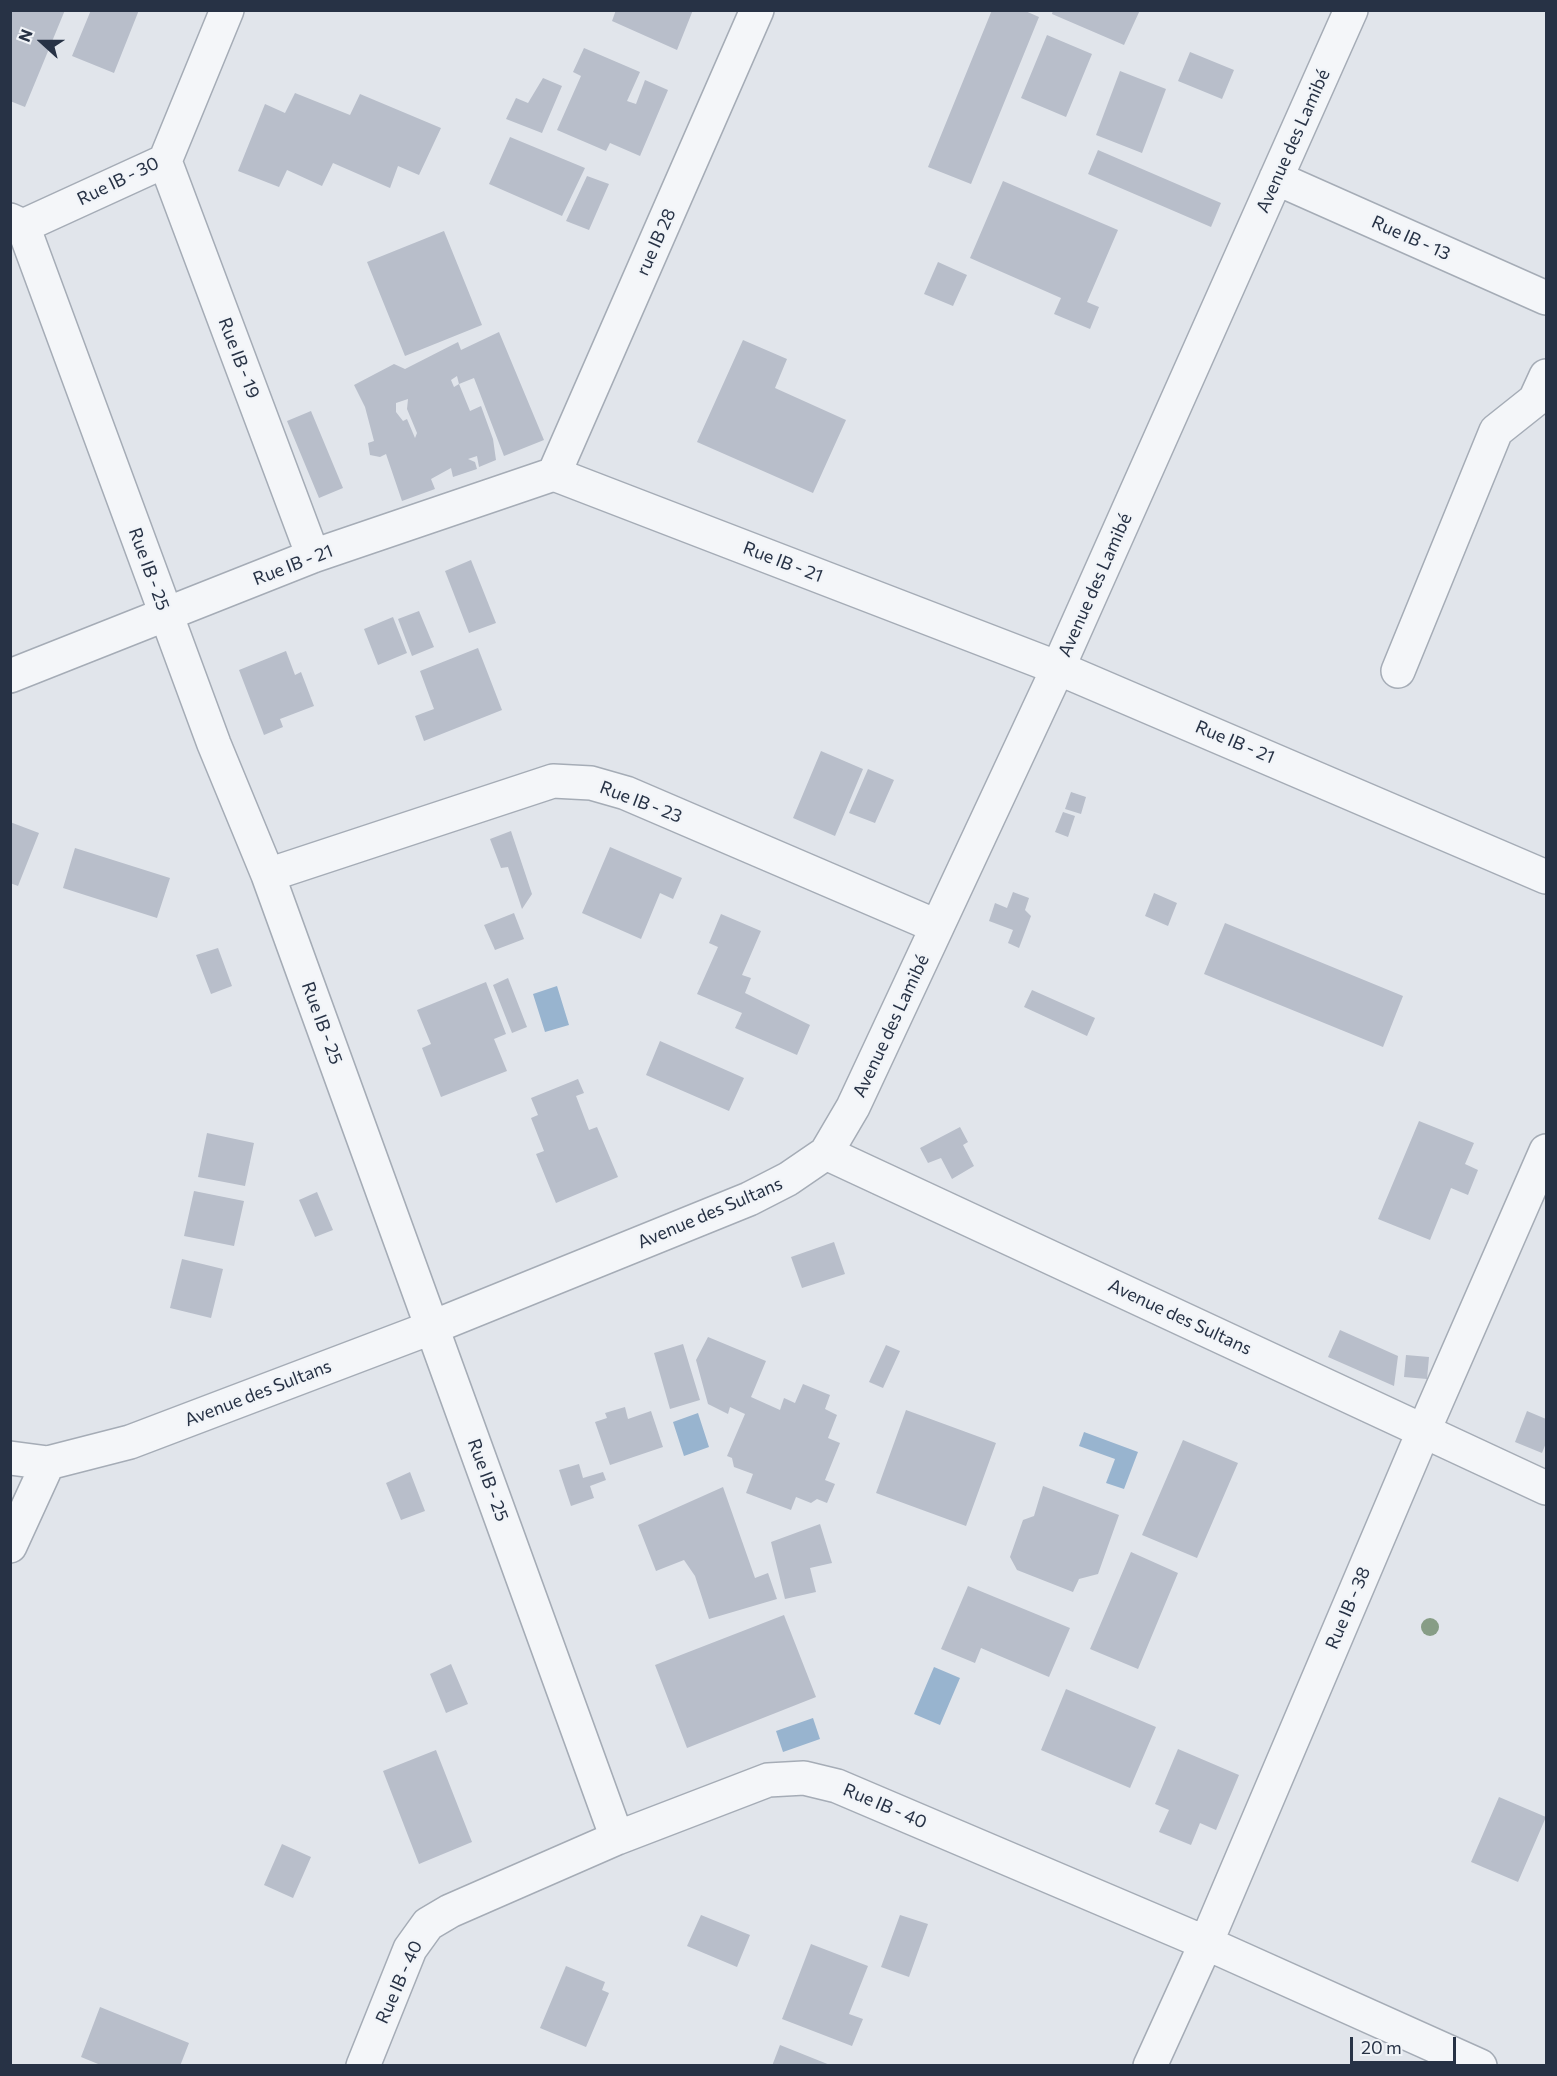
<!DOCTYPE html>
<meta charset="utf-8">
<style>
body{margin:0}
#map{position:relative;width:1557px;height:2076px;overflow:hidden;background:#e1e5eb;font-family:Commissioner,sans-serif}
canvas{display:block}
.frame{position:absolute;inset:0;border:12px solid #273245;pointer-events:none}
.north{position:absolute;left:12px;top:12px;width:60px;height:60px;-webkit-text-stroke:4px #f1f4f8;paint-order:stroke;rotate:291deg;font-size:16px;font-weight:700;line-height:24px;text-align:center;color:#273245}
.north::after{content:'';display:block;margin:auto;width:21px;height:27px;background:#273245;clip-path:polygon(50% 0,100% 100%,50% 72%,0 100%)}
.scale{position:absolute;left:1350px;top:2037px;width:106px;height:27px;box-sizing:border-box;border:3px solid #273245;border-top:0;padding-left:8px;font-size:18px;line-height:21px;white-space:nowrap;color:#273245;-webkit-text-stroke:4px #f1f4f8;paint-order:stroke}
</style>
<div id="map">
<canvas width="1557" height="2076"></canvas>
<div class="frame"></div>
<div class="north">N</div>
<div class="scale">20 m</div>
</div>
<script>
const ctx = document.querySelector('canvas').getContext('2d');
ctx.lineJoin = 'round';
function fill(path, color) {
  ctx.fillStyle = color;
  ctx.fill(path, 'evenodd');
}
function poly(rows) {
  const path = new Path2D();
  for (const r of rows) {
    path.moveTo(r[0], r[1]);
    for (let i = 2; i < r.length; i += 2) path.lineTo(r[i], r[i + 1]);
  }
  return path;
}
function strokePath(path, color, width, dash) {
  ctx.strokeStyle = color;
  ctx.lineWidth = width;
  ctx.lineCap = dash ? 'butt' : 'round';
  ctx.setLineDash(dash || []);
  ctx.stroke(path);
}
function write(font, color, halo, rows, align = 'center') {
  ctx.font = font + ' Commissioner,sans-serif';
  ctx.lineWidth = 4.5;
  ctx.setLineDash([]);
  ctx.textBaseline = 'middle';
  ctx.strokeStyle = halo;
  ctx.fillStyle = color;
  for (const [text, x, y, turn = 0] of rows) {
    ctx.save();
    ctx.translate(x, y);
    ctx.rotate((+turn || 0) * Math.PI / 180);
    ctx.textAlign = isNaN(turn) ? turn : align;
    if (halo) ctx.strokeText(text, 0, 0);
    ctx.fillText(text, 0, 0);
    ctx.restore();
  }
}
const water = poly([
 [557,986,569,1025,545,1032,533,994],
 [698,1413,709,1447,684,1456,673,1422],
 [1084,1432,1138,1452,1124,1489,1106,1483,1115,1459,1079,1446],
 [934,1667,960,1678,940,1725,914,1714],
 [813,1718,820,1739,783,1752,776,1731]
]);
const building = poly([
 [10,10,65,10,25,107,10,101],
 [91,10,139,10,114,73,72,56],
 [616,10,693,10,677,50,612,21],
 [992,10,1023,10,1039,17,971,184,928,167],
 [1053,10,1140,10,1124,45,1052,14],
 [1047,35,1092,54,1066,117,1021,98],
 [584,48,640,72,627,101,636,104,645,80,668,90,640,156,610,143,606,151,557,130,581,76,573,72],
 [1190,52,1234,70,1222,99,1178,81],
 [1120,71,1166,89,1142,153,1096,135],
 [543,78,562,86,542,133,506,119,516,98,528,103],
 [295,93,350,115,360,94,441,128,419,175,398,166,390,188,333,163,322,186,287,170,279,187,238,171,265,104,285,113],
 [510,137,585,168,562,216,489,184],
 [1098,150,1221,203,1211,227,1088,174],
 [587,176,609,184,589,230,566,221],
 [1003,181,1118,230,1087,302,1099,307,1090,329,1054,314,1061,298,970,258],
 [444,231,482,325,405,356,367,262],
 [938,262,967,275,953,306,924,294],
 [499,332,544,440,504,456,474,378,459,384,457,376,451,380,454,387,459,384,470,411,481,406,493,439,496,460,479,467,477,456,468,459,475,462,477,469,453,477,451,468,431,479,435,489,402,501,386,454,380,457,370,455,368,443,374,441,365,407,354,385,394,364,405,369,458,342,461,350],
 [408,399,407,409,417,433,415,438,407,419,403,421,396,412,396,403],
 [743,340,787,359,775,388,846,420,813,493,697,442],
 [311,411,343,488,319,498,287,421],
 [471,560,496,623,469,633,445,571],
 [419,611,434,647,412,656,398,619],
 [393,617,407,653,378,665,364,629],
 [478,648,502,710,424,741,415,716,434,709,420,671],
 [286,651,295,675,301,672,314,706,280,719,283,727,264,735,239,670],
 [821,751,863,769,835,836,793,818],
 [868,769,894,780,875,823,849,813],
 [1071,792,1086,797,1081,814,1065,809],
 [1063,812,1075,816,1068,837,1055,832],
 [10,822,39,833,18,886,10,883],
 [511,831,532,894,522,909,508,867,501,868,490,839],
 [610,847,682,878,673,899,660,893,641,939,582,913],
 [75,848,170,878,157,918,63,888],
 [1013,892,1029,898,1025,910,1031,916,1019,948,1008,943,1013,930,989,921,995,903,1007,908],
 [1154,893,1177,903,1168,926,1145,916],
 [514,913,524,939,495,950,484,925],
 [721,914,761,931,742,975,751,978,745,993,810,1025,797,1055,735,1028,742,1013,697,994,718,947,709,943],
 [1225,923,1403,996,1383,1047,1204,974],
 [218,948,232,986,211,994,196,955],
 [508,978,527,1027,512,1033,493,985],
 [486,982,506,1034,494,1039,507,1071,441,1097,422,1048,431,1044,417,1010],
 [1032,990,1095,1018,1087,1036,1024,1007],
 [660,1041,744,1078,729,1111,646,1075],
 [578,1079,584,1093,576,1096,589,1130,597,1127,618,1177,556,1203,536,1154,544,1151,531,1118,538,1115,531,1098],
 [1419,1121,1474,1143,1465,1164,1478,1170,1468,1195,1451,1188,1430,1240,1378,1219],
 [960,1127,968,1142,963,1145,974,1166,952,1179,941,1158,928,1163,920,1148],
 [207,1133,254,1143,245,1186,198,1177],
 [194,1191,244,1201,234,1246,184,1236],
 [317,1192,333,1230,315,1237,299,1200],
 [834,1242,845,1274,802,1288,791,1257],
 [182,1259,223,1269,211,1318,170,1308],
 [1340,1330,1398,1356,1394,1386,1328,1357],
 [708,1337,766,1361,751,1397,780,1410,784,1398,795,1403,803,1384,830,1395,825,1409,837,1415,828,1438,840,1443,825,1480,835,1484,827,1503,817,1499,811,1503,796,1497,791,1510,746,1493,753,1474,734,1467,732,1458,727,1456,745,1414,730,1407,728,1414,708,1404,696,1360],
 [683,1344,700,1400,670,1409,654,1353],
 [886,1345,900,1351,883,1388,869,1382],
 [1406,1355,1429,1357,1427,1379,1404,1377],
 [625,1407,628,1419,651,1411,663,1447,610,1465,595,1422,607,1418,605,1413],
 [906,1410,996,1443,966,1526,876,1493],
 [1527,1411,1546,1419,1546,1443,1542,1453,1515,1442],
 [1183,1440,1238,1463,1197,1558,1142,1535],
 [579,1464,583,1478,603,1472,606,1480,590,1486,594,1498,571,1506,559,1470],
 [410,1472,425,1511,401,1520,386,1483],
 [1043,1486,1119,1515,1098,1574,1079,1579,1073,1592,1017,1570,1010,1557,1023,1520,1034,1516],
 [723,1487,755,1578,768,1573,777,1599,709,1619,695,1576,684,1560,656,1571,638,1525],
 [820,1524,832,1563,810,1568,816,1592,785,1599,771,1542],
 [1131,1552,1178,1573,1138,1669,1090,1649],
 [968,1586,1070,1628,1049,1677,981,1648,975,1663,941,1649],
 [784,1615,816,1697,687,1748,655,1665],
 [451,1664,468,1704,446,1713,430,1674],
 [1066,1689,1156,1727,1130,1788,1041,1750],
 [1178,1749,1239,1775,1216,1830,1200,1823,1191,1845,1159,1832,1169,1810,1155,1804],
 [436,1750,472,1842,419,1864,383,1771],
 [1499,1797,1546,1817,1518,1882,1471,1862],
 [282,1844,311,1857,293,1898,264,1885],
 [701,1915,750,1935,737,1967,687,1946],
 [900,1915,928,1924,909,1977,881,1967],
 [811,1944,868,1966,849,2014,863,2019,852,2046,782,2019],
 [566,1966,605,1982,602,1990,609,1993,586,2047,540,2028],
 [100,2007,189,2043,180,2066,103,2066,81,2057],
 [780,2045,830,2065,830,2066,772,2066]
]);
const minor = poly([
 [165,161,313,556],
 [1276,178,1546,298],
 [10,220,23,226,214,744,268,875,617,1838],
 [23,226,165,161,227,10],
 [554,474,757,10],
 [1398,671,1496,431,1535,400,1546,376],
 [10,676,313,556,554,474,1058,668,1546,877],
 [268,875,553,781,591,783,626,793,936,926],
 [826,1153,853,1107,1058,668,1351,10],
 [10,1458,48,1463,130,1442,433,1327,749,1199,788,1179,826,1153,1546,1488],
 [10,1546,48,1463],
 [363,2066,410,1949,428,1924,450,1911,617,1838,768,1780,804,1778,837,1786,1206,1943,1480,2066],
 [1150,2066,1206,1943,1424,1430,1546,1151]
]);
const trees = [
 [1430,1627]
];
const streetNames = [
 ["Avenue des Lamibé",1293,141,-66],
 ["Rue IB - 30",118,181,-26],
 ["Rue IB - 13",1411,238,24],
 ["rue IB 28",656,242,-66],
 ["Rue IB - 19",239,358,69],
 ["Rue IB - 21",783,562,21],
 ["Rue IB - 21",293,565,-21],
 ["Rue IB - 25",149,569,70],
 ["Avenue des Lamibé",1095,585,-66],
 ["Rue IB - 21",1235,742,23],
 ["Rue IB - 23",641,802,21],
 ["Rue IB - 25",322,1023,70],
 ["Avenue des Lamibé",891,1026,-65],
 ["Avenue des Sultans",710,1213,-23],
 ["Avenue des Sultans",1180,1317,25],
 ["Avenue des Sultans",258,1393,-21],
 ["Rue IB - 25",488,1480,70],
 ["Rue IB - 38",1348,1608,-67],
 ["Rue IB - 40",885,1806,23],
 ["Rue IB - 40",399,1982,-66]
];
fill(water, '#98b4cf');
fill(building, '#b8beca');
strokePath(minor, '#a5acb6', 36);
strokePath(minor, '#f4f6f9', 33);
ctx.fillStyle = '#879d86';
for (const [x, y] of trees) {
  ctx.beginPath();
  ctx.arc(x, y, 9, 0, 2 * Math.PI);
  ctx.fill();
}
write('18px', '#273245', '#f1f4f8', streetNames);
</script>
